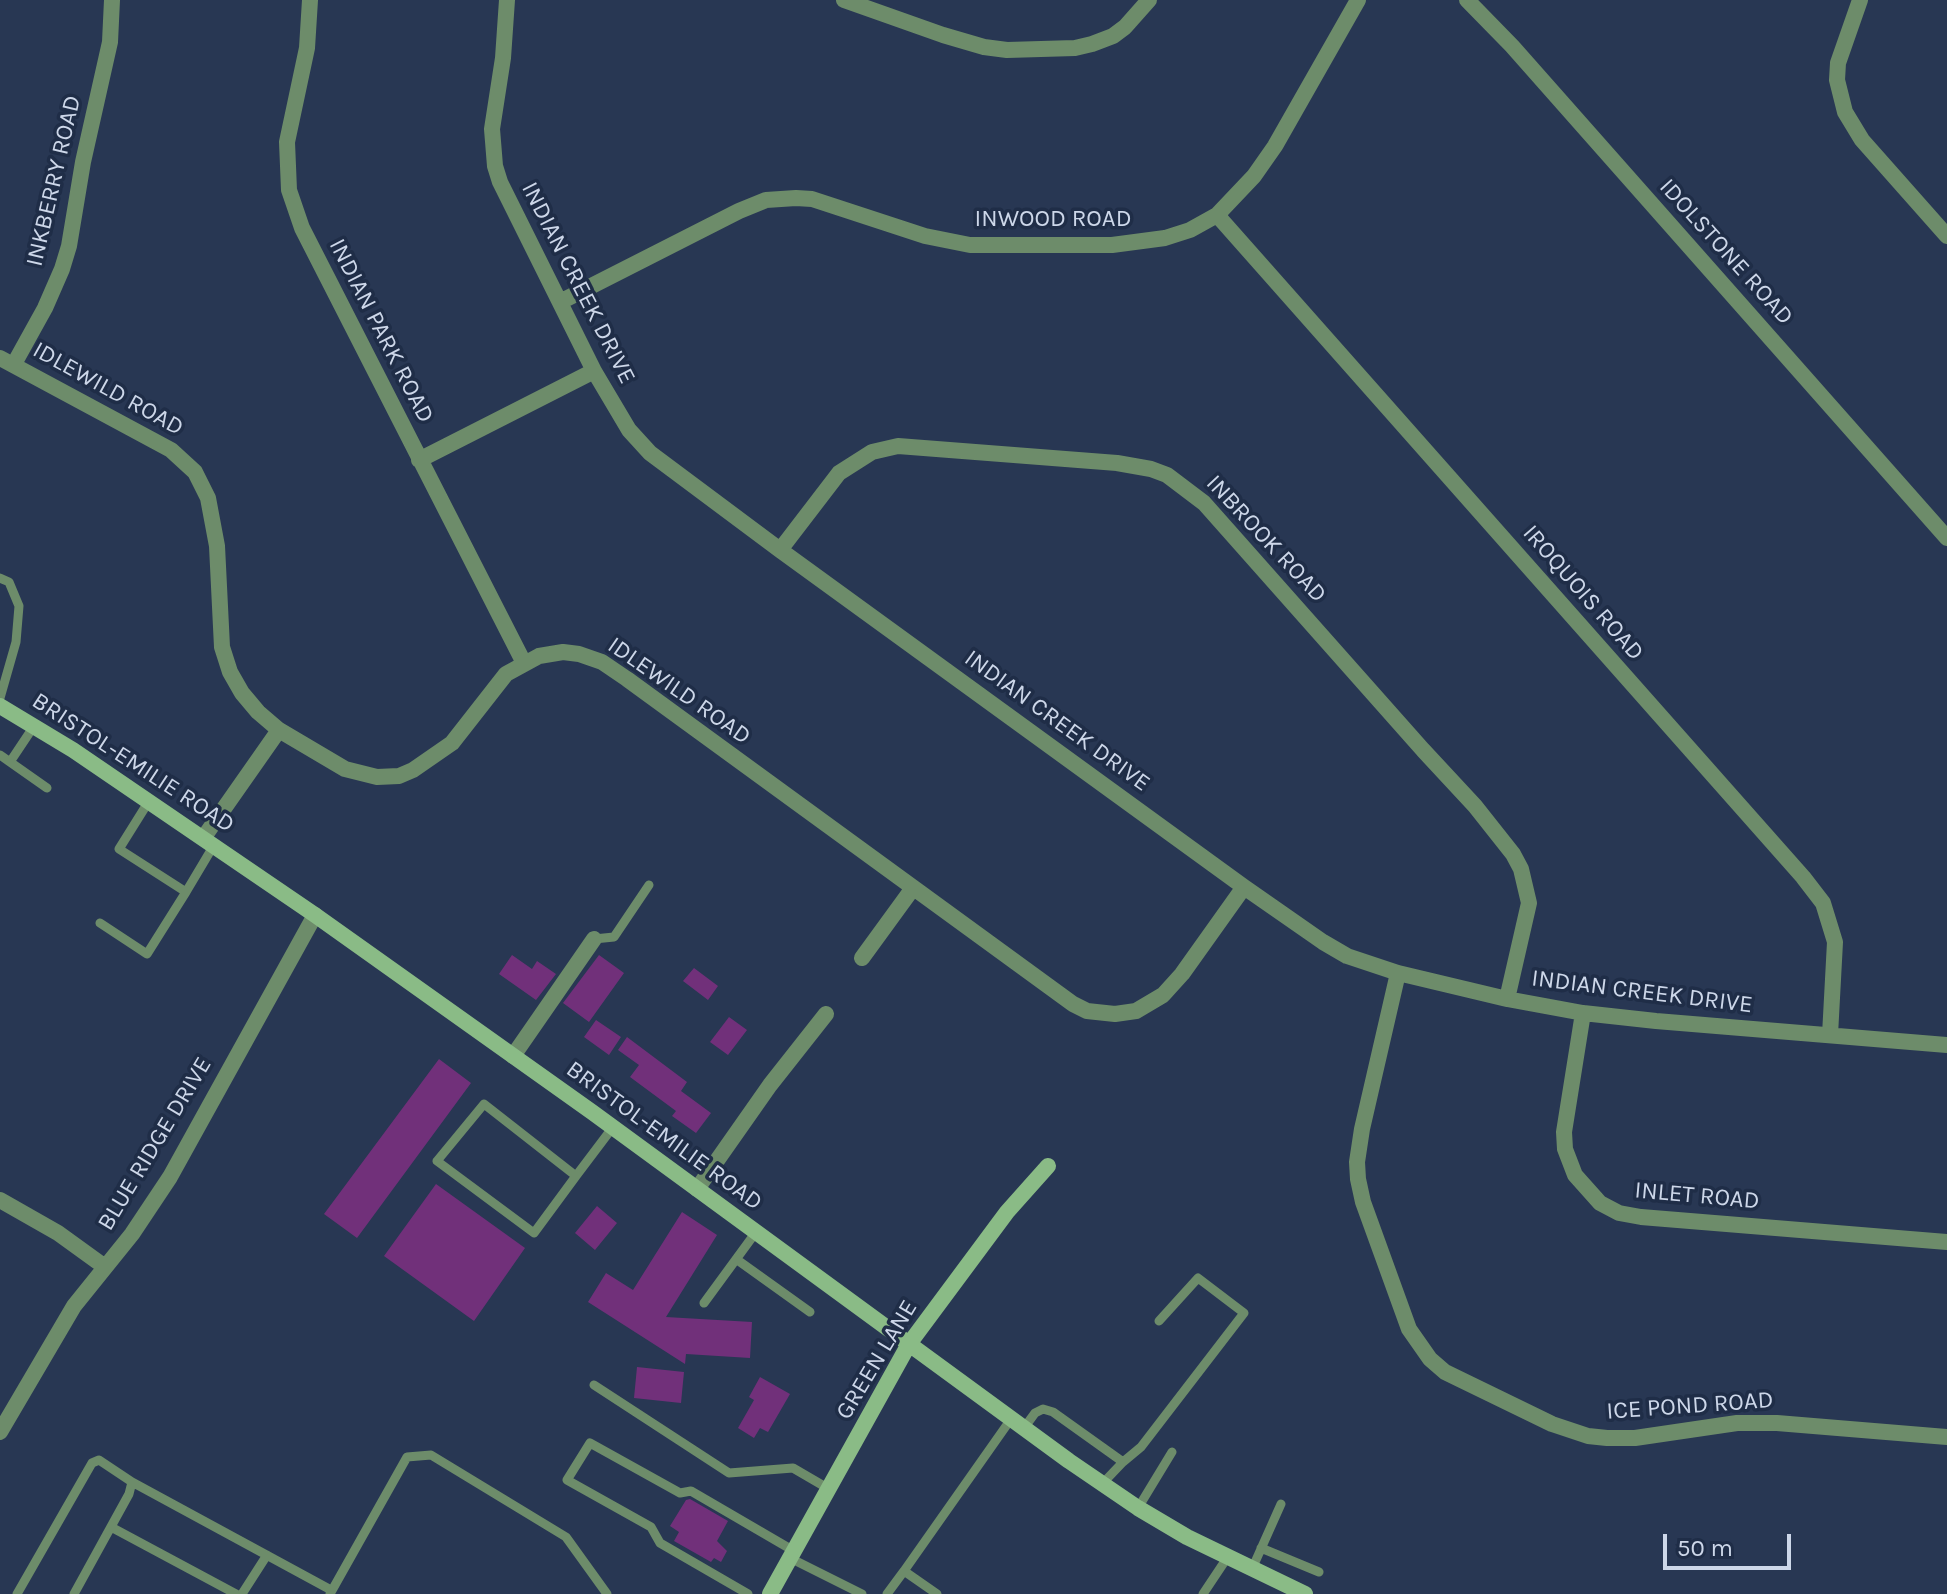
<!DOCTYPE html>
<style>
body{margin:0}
#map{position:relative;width:1947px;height:1594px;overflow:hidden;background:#283753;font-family:Karla,sans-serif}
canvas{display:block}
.scale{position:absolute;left:1663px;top:1534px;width:128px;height:36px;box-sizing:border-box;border:4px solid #cdd7e9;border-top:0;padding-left:10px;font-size:24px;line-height:28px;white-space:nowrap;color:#cdd7e9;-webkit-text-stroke:6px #1f2d47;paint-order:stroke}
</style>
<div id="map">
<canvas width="1947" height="1594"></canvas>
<div class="scale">50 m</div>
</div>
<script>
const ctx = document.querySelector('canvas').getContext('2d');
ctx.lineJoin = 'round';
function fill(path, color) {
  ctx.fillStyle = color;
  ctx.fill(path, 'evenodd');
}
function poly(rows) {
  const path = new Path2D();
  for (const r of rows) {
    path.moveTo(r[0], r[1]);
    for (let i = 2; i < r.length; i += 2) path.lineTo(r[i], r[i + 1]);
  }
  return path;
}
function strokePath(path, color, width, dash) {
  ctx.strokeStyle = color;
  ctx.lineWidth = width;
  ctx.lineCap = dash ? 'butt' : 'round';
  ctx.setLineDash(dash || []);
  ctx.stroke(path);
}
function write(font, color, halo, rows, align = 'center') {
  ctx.font = font + ' Karla,sans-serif';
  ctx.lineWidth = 7;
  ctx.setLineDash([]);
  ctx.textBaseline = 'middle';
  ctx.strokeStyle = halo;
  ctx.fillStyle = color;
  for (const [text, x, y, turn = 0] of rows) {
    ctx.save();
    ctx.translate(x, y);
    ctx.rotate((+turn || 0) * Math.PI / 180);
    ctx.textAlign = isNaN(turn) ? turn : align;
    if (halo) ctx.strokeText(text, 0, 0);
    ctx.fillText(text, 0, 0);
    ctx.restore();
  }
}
const building = poly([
 [512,955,532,969,537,961,556,974,536,1000,499,974],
 [599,955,624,973,589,1022,563,1003],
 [694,968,718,986,708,1000,683,981],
 [729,1017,747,1030,728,1055,710,1042],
 [596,1020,621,1037,609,1055,584,1037],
 [627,1037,687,1082,681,1091,711,1113,696,1133,672,1116,676,1111,630,1077,639,1065,618,1050],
 [439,1059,471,1083,357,1238,324,1214],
 [436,1184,525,1248,474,1321,384,1256],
 [597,1206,617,1223,595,1250,575,1233],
 [682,1212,717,1235,666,1317,752,1322,750,1358,686,1354,685,1364,588,1302,606,1273,633,1290],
 [637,1367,684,1372,681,1403,634,1398],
 [760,1377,790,1394,768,1432,760,1428,754,1438,738,1428,754,1400,749,1397],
 [690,1499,728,1521,717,1541,727,1551,721,1562,714,1558,711,1562,674,1541,679,1532,670,1526,686,1500]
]);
const lane = poly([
 [0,578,9,582,19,606,16,642,0,698],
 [34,726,10,762,47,788],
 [0,755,10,762],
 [149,801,119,849,186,892,214,845],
 [100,923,147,954,186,892],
 [594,939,614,937,649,885],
 [576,1176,534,1233,437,1161,484,1104,576,1176,613,1127],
 [736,1259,810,1312],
 [704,1303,756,1232],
 [594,1385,729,1473,793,1468,829,1489],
 [1024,1428,1035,1413,1043,1409,1053,1412,1123,1462,1102,1484],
 [1123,1462,1141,1447,1244,1313,1198,1278,1159,1321],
 [132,1482,331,1590],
 [1138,1508,1172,1452],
 [111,1527,236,1594],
 [1261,1548,1319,1572],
 [790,1558,862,1594],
 [1252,1569,1281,1504],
 [17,1594,92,1463,99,1460,132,1482,129,1494,74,1594],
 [242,1594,267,1555],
 [330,1594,407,1457,431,1455,566,1537,607,1594],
 [748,1594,660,1543,651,1527,567,1480,590,1443,680,1493,691,1491,794,1551],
 [887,1594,904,1571],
 [937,1594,904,1571,1011,1419],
 [1203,1594,1227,1558]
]);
const street = poly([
 [310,0,307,48,287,142,289,190,302,228,524,663],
 [507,0,503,58,492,129,495,166,500,182,594,371,629,430,650,453,780,550,1244,887,1323,942,1347,956,1398,973,1507,999,1583,1013,1656,1021,1947,1045],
 [844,0,943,35,984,47,1007,50,1075,48,1092,44,1113,36,1125,27,1149,0],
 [1467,0,1512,46,1947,538],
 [1860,0,1838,63,1837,80,1845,112,1862,140,1947,236],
 [1217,215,1803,877,1823,903,1835,942,1830,1035],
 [560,302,739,211,766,200,796,198,812,199,925,236,970,245,1112,245,1165,238,1190,230,1217,215,1254,176,1275,146,1358,0],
 [0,358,171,450,195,472,208,498,217,546,222,647,230,672,242,693,258,712,279,730,345,769,377,777,399,776,413,770,452,743,506,674,539,656,563,652,579,654,602,662,627,679,1073,1004,1087,1011,1115,1014,1136,1011,1163,995,1182,974,1244,887],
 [14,364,45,308,62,269,69,246,83,162,110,42,112,0],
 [419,460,594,371],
 [780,550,839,473,872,452,898,446,1117,463,1151,469,1167,475,1204,503,1423,750,1475,806,1513,854,1521,869,1529,903,1507,999],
 [204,837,279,730],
 [862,958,913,888],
 [1398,973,1362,1129,1357,1162,1358,1179,1363,1202,1409,1329,1430,1359,1445,1372,1552,1424,1588,1436,1607,1438,1635,1438,1737,1423,1777,1423,1947,1437],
 [1583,1013,1564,1132,1565,1149,1575,1175,1600,1203,1619,1213,1641,1217,1947,1242],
 [513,1056,594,939],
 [697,1189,770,1085,826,1014],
 [0,1200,58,1233,105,1267],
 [0,1432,74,1306,132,1234,170,1177,315,915]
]);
const secondary = poly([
 [0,706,73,750,315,915,592,1112,1069,1461,1138,1508,1187,1537,1305,1594],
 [770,1594,909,1344,1007,1212,1048,1166]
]);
const streetNames = [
 ["INKBERRY ROAD",54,181,-77],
 ["INWOOD ROAD",1053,219],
 ["IDOLSTONE ROAD",1726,252,48],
 ["INDIAN CREEK DRIVE",578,283,63],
 ["INDIAN PARK ROAD",381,331,63],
 ["IDLEWILD ROAD",108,389,29],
 ["INBROOK ROAD",1266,539,47],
 ["IROQUOIS ROAD",1583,593,49],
 ["IDLEWILD ROAD",679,691,35],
 ["INDIAN CREEK DRIVE",1057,721,36],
 ["BRISTOL-EMILIE ROAD",133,763,33],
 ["INDIAN CREEK DRIVE",1642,992,7],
 ["BRISTOL-EMILIE ROAD",664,1136,36],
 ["BLUE RIDGE DRIVE",155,1144,-59],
 ["INLET ROAD",1697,1196,5],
 ["GREEN LANE",877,1360,-59],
 ["ICE POND ROAD",1690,1406,-4]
];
fill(building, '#71307a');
strokePath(lane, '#6d8c6a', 9);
strokePath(street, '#6d8c6a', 16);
strokePath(secondary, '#8abb86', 16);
write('24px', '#cdd7e9', '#1f2d47', streetNames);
</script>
